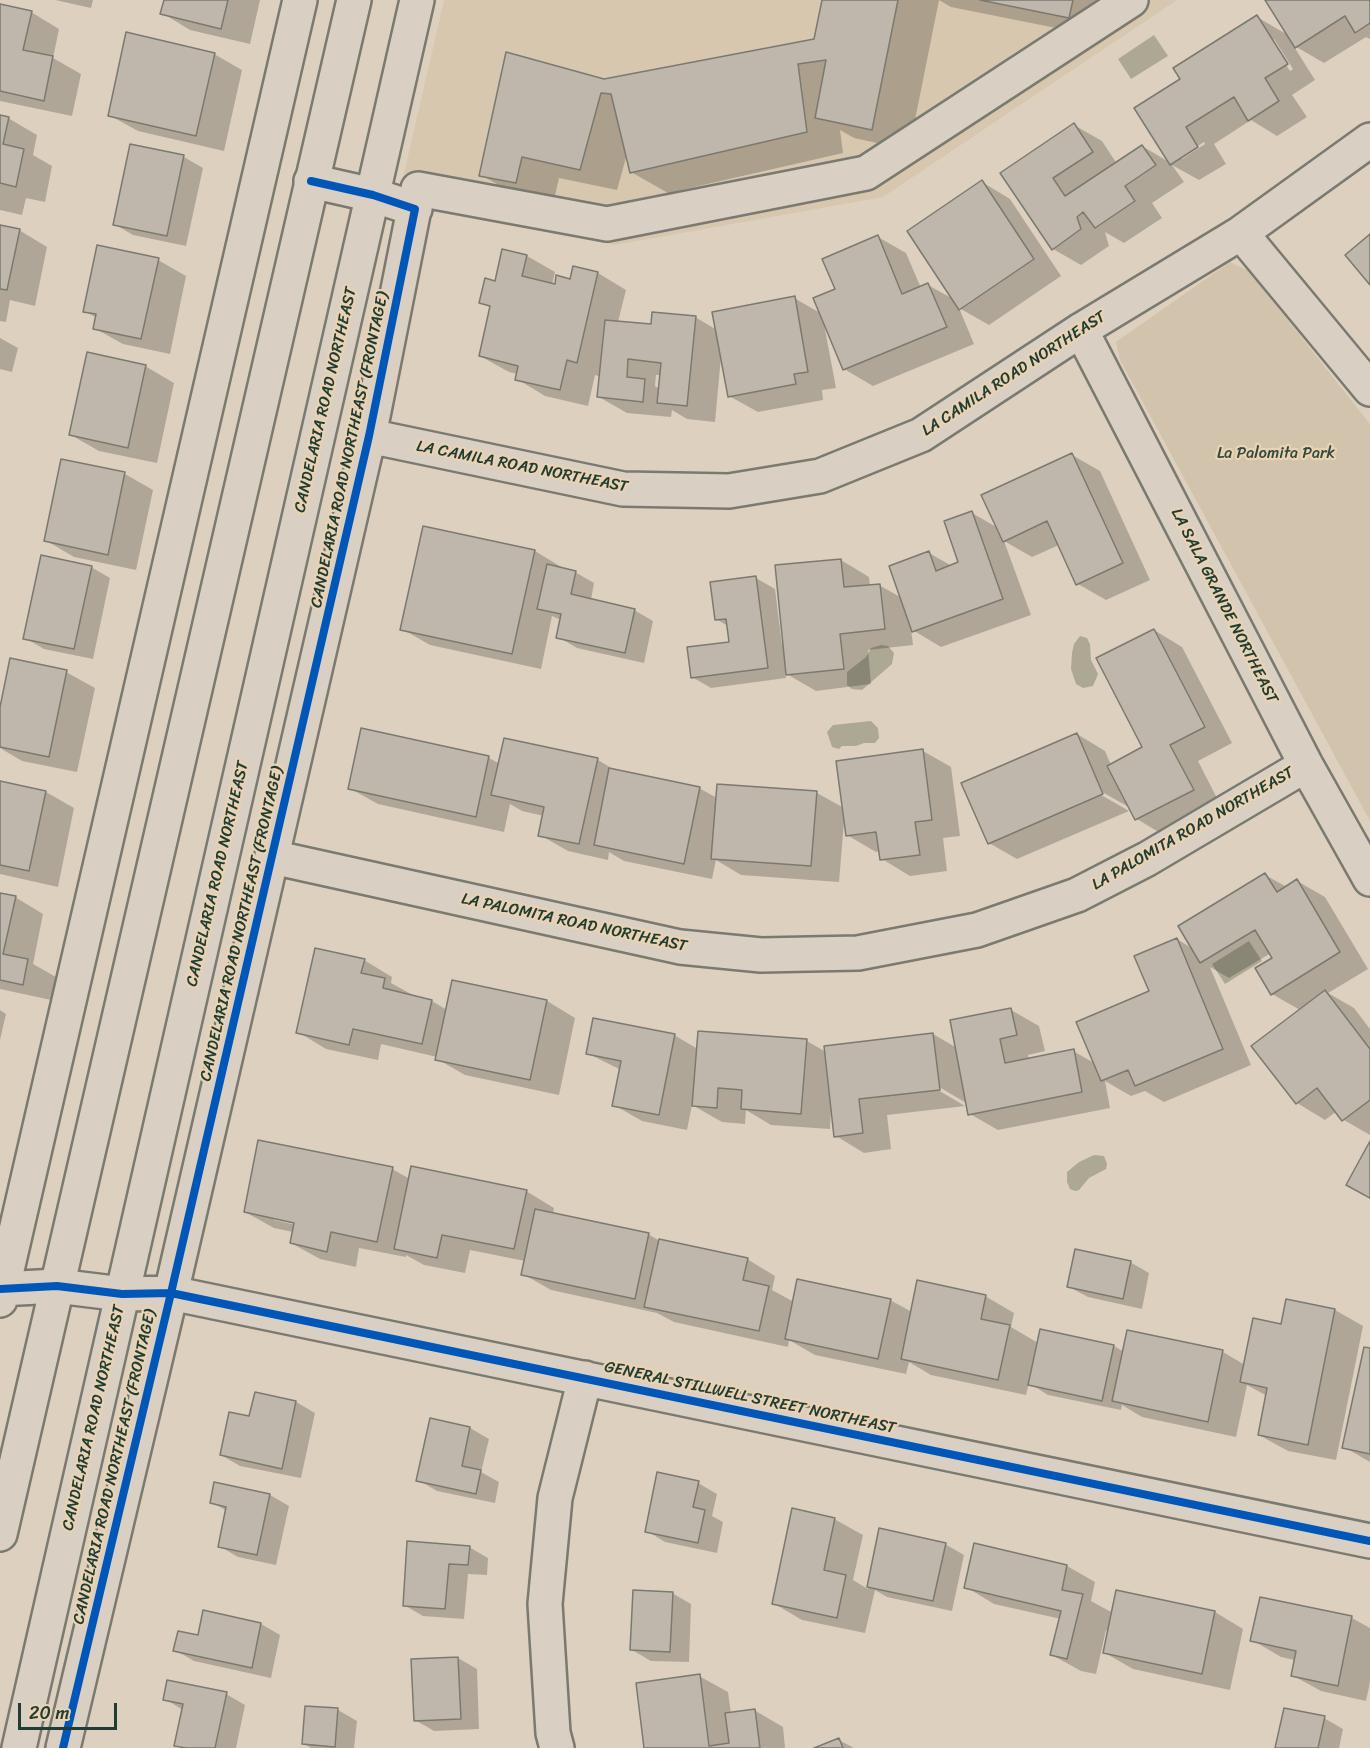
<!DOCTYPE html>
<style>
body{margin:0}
#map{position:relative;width:1370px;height:1748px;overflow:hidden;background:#ddd0bf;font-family:Sriracha,sans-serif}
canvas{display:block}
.scale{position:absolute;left:18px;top:1703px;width:99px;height:27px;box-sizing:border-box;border:3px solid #1f3d34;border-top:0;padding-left:8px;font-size:18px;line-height:21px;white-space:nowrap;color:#1f3d34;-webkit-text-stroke:4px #ead2b2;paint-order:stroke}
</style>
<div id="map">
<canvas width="1370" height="1748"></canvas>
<div class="scale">20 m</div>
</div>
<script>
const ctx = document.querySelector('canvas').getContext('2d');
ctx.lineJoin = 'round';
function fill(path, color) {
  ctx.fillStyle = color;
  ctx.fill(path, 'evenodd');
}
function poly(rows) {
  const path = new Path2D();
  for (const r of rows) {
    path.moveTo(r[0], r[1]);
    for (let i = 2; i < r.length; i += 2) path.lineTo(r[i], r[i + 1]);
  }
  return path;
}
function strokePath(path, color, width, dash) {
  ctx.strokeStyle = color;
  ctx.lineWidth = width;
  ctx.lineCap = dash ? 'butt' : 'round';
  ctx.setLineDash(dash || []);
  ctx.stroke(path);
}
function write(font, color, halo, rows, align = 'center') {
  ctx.font = font + ' Sriracha,sans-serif';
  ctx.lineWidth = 4.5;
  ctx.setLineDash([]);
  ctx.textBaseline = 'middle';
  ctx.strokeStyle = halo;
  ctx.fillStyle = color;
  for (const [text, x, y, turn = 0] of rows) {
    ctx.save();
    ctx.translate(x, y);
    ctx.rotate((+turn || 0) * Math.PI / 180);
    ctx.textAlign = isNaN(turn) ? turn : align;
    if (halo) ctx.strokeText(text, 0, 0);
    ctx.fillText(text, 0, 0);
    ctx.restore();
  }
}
const built = poly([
 [444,0,1177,0,883,197,615,245,399,195]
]);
const green = poly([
 [1230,262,1249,271,1370,424,1370,821,1120,360,1116,342]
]);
const water = poly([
 [1154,35,1168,56,1131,79,1118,59],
 [1080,636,1087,638,1090,644,1091,660,1098,674,1093,686,1083,688,1076,684,1071,669,1072,653,1074,644],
 [881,645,888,646,894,653,892,664,862,690,852,689,847,685,847,672,866,657,871,648],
 [871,721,878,728,879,738,875,743,864,743,856,746,842,746,839,749,832,747,827,732,833,725],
 [1249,941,1262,961,1225,984,1212,964],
 [1094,1155,1104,1156,1107,1164,1106,1169,1089,1178,1079,1190,1075,1191,1070,1189,1067,1182,1067,1172,1079,1162]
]);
const shadow = poly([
 [55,0,93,0,91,8],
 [165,0,260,0,250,44,190,30,162,13],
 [824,0,939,0,909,150,854,138,840,130,843,153,668,193,631,172,627,154,617,190,559,178,553,204,518,196,481,175,604,81,816,40],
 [939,0,1114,0,1106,38,951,7],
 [1266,0,1370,0,1370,39,1366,37,1324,63,1293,45,1315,80,1292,95,1307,117,1277,136,1251,120,1214,144,1226,164,1199,180,1172,165,1184,182,1152,203,1162,218,1124,243,1105,232,1109,246,1081,265,1053,249,1002,173,1074,125,1102,141,1117,164,1142,146,1169,162,1182,79,1257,17,1288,35],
 [1270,39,1274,39,1293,69,1290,71],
 [1204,142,1205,144,1182,159,1182,156],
 [0,6,31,12,59,29,53,58,81,74,72,116,0,101],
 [214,54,242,70,224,151,138,131,109,115],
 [0,117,8,118,37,135,33,155,52,166,45,202,26,198,22,215,0,210],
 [131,145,184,157,203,168,186,246,133,235,114,224],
 [982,182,1010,199,1061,276,989,325,959,308,974,344,873,386,844,369,824,324,836,388,822,390,823,400,758,412,729,396,721,357,715,422,687,419,672,410,671,417,627,413,599,397,601,377,595,375,588,406,545,396,517,379,518,374,509,372,480,356,491,308,481,302,496,282,503,251,527,256,555,272,552,285,556,285,598,273,626,290,618,322,653,326,695,317,717,330,794,298,822,314,837,290,878,237,906,253,921,288,928,285,955,300],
 [656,375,661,375,660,389,655,386],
 [0,226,19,230,47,247,35,306,10,300,6,322,0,321],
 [158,260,186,276,170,354,123,344,94,328,97,318,84,311],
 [0,338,18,348,12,372,0,369],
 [145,366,174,383,157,463,99,451,71,435],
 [1072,455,1100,471,1150,580,1106,600,1078,584,1059,545,1032,557,1004,541,1031,615,941,647,911,629,913,645,868,650,871,684,816,691,785,673,786,678,711,688,692,677,731,643,728,626,716,619,756,578,775,589,782,645,785,645,841,560,869,577,870,586,879,585,902,598,929,553,952,566,960,563,972,513,998,528],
 [62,461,125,474,153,490,136,570,74,557,45,540],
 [535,551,563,568,563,569,575,572,594,583,591,600,634,610,653,621,644,663,577,648,558,637,561,620,552,616,541,669,430,645,402,629],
 [91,567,110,578,93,659,44,649,25,638],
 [1154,630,1182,647,1232,743,1198,761,1221,806,1165,836,1137,819,1132,809,1097,789,1096,792,1129,811,1017,859,989,843,1077,734,1105,751,1111,765,1144,748],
 [66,672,95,688,77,772,22,761,0,748,0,714],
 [923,751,951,767,960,836,943,838,947,871,910,876,882,859,880,851,876,852,847,835,844,822,839,882,741,875,716,860,712,879,624,861,609,852,608,860,568,851,540,835,544,816,522,811,510,804,504,832,378,804,349,788,489,758,500,764,598,760,618,772,699,788,717,798,817,793,844,808],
 [0,782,46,792,74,808,58,887,0,874],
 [1265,875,1287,887,1297,881,1325,897,1368,969,1328,993,1354,1008,1370,1029,1370,1135,1344,1120,1337,1111,1325,1120,1297,1103,1300,1010,1272,994,1274,958,1271,953,1229,978,1210,967,1251,1065,1164,1102,1145,1091,1131,1096,1105,1081,1110,1108,998,1130,970,1114,968,1104,934,1084,933,1087,965,1106,887,1115,891,1149,864,1153,836,1136,831,1109,830,1129,771,1125,746,1110,745,1124,722,1122,692,1105,687,1130,642,1121,614,1105,621,1070,587,1053,674,1035,698,1049,807,1041,826,1052,933,1034,957,1048,1011,1010,1039,1026,1045,1051,1028,1055,1029,1060,1073,1051,1096,1064,1151,992,1177,939,1193,949],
 [0,894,15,897,43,914,33,964,56,977,51,1000,0,989],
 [364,960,392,977,391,983,413,995,432,1001,447,1010,453,982,547,1001,575,1018,559,1095,465,1075,437,1059,437,1057,381,1044,378,1060,326,1049,298,1032],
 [0,1010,6,1014,0,1040],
 [392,1169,410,1179,526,1191,554,1208,553,1214,648,1234,658,1240,747,1259,775,1276,772,1290,794,1302,890,1300,912,1312,985,1296,1014,1313,1011,1327,1038,1343,1114,1346,1124,1352,1223,1352,1245,1365,1282,1326,1335,1310,1363,1326,1336,1460,1288,1451,1259,1435,1267,1396,1247,1385,1236,1437,1142,1417,1122,1405,1121,1410,1048,1395,1029,1383,1026,1395,931,1375,909,1362,906,1374,815,1355,789,1340,788,1347,674,1322,657,1313,551,1290,523,1274,525,1261,470,1250,465,1273,424,1265,406,1255,406,1257,359,1248,356,1267,320,1259,291,1243,293,1232,274,1228,245,1212],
 [274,1217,302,1223,301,1226,274,1220],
 [1130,1262,1149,1273,1142,1309,1088,1297,1069,1287],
 [1370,1349,1370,1462,1344,1447],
 [296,1402,315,1413,301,1478,240,1466,221,1455,251,1418],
 [470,1428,489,1439,481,1472,499,1482,495,1503,437,1491,418,1480],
 [698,1483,717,1494,712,1516,723,1522,717,1553,665,1542,647,1531],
 [270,1495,289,1506,276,1565,238,1557,219,1546,227,1511,211,1502],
 [834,1519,863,1535,853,1580,868,1589,880,1530,945,1544,964,1555,952,1611,887,1597,875,1590,865,1633,802,1620,773,1603],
 [409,1543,469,1547,488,1558,487,1575,468,1574,464,1619,423,1616,404,1605],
 [976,1545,1067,1566,1095,1582,1091,1601,1113,1613,1215,1612,1243,1629,1230,1690,1133,1669,1105,1653,1109,1631,1106,1630,1096,1674,1081,1671,1052,1655,1061,1619,994,1604,966,1587],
 [672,1593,691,1604,689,1662,651,1661,632,1650],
 [1261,1599,1352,1618,1370,1628,1370,1682,1366,1701,1321,1691,1292,1675,1295,1660,1281,1657,1252,1640],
 [204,1612,261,1624,280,1635,271,1678,194,1661,175,1650,199,1637],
 [458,1658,477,1669,479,1729,434,1731,415,1720],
 [699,1676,728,1692,731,1714,754,1710,783,1727,785,1748,646,1748],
 [226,1694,245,1705,236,1748,182,1748,176,1745,183,1710,165,1699],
 [338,1710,357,1721,354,1748,311,1748,303,1743],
 [1324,1718,1343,1729,1339,1748,1277,1748],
 [839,1740,854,1748,818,1748]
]);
const building = poly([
 [164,0,228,0,221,29,160,14,164,0],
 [822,0,898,0,872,130,815,118,826,60,798,64,807,132,630,173,611,94,601,93,580,170,522,157,516,183,479,176,506,52,604,79,814,39,822,0],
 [980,0,1073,0,1069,18,980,0],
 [1265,0,1370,0,1370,23,1355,33,1345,16,1295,48,1265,0],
 [0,4,32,11,23,50,53,56,44,101,0,91,0,4],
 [1257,15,1288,64,1265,78,1279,101,1248,121,1234,97,1186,127,1198,147,1170,165,1134,108,1180,79,1173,68,1257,15],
 [126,32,215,53,196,136,108,116,126,32],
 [0,115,9,117,3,144,24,149,16,187,0,183,0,115],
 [1074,123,1093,152,1053,178,1065,196,1142,145,1156,165,1125,186,1135,201,1095,228,1083,212,1077,217,1081,229,1052,250,1000,173,1074,123],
 [130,144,184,155,167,236,113,225,130,144],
 [982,180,1034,259,959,310,907,231,982,180],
 [0,225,20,229,7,290,0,289,0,225],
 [1370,234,1370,285,1345,255,1370,234],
 [878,235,902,294,928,283,947,327,843,370,813,298,835,289,822,259,878,235],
 [97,245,159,258,141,339,93,329,96,314,83,312,97,245],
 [502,249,527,255,522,276,555,284,556,275,570,279,573,266,598,272,577,363,567,360,560,390,515,380,518,366,479,356,490,306,479,303,485,278,495,281,502,249],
 [795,296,808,372,794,374,796,384,728,397,712,312,795,296],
 [652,312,696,316,687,406,657,403,661,363,628,359,627,377,645,379,643,402,597,397,605,320,651,324,652,312],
 [87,352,146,365,128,448,69,435,87,352],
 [1072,453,1123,563,1076,585,1047,521,1003,542,981,495,1072,453],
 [61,459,125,472,108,555,44,541,61,459],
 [972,511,1003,599,912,632,889,566,929,551,936,571,958,562,944,521,972,511],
 [423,526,535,550,512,654,400,630,423,526],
 [41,555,92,566,74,649,23,639,41,555],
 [841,559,844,587,880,584,885,629,840,634,844,669,786,675,775,565,841,559],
 [547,564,576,571,571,594,635,609,625,653,556,638,561,614,537,609,547,564],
 [756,576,768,668,691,678,687,647,729,642,726,619,715,620,710,582,756,576],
 [1154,629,1205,727,1170,745,1194,790,1135,820,1107,766,1142,747,1096,658,1154,629],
 [10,658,67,670,49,757,0,747,0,707,10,658],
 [361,728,489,756,476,817,348,789,361,728],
 [1077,733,1103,794,988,844,961,783,1077,733],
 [504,738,598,758,579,844,538,836,544,807,491,795,504,738],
 [923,749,932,820,915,822,920,855,880,860,876,832,846,836,836,761,923,749],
 [609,768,700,787,684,864,594,845,609,768],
 [0,781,46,791,29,871,0,865,0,781],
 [717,784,817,791,811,866,711,859,717,784],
 [1265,873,1277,892,1297,879,1340,952,1271,995,1255,968,1272,958,1255,930,1200,963,1178,926,1265,873],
 [0,893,16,896,3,954,28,959,23,985,0,980,0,893],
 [1177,938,1223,1049,1135,1086,1128,1070,1101,1081,1076,1022,1149,991,1134,956,1177,938],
 [315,948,365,959,361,973,385,978,383,988,432,1000,422,1044,353,1029,349,1045,296,1033,315,948],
 [452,980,547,1000,530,1080,435,1060,452,980],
 [1325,990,1370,1049,1370,1100,1342,1121,1317,1088,1296,1104,1251,1046,1325,990],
 [1011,1008,1017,1035,1000,1039,1005,1063,1074,1049,1082,1092,968,1115,950,1020,1011,1008],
 [593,1018,675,1034,659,1115,612,1106,621,1061,586,1054,593,1018],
 [698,1031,807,1039,801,1114,741,1109,742,1090,718,1088,717,1108,692,1106,698,1031],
 [933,1033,940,1090,859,1099,863,1133,834,1137,824,1046,933,1033],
 [258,1140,393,1167,377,1242,331,1232,327,1252,290,1243,294,1223,244,1212,258,1140],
 [1370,1141,1370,1198,1346,1185,1370,1141],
 [411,1166,527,1190,514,1249,442,1235,437,1258,394,1249,411,1166],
 [535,1209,649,1233,635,1299,521,1275,535,1209],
 [659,1239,748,1258,743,1280,769,1286,759,1331,644,1307,659,1239],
 [1075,1249,1131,1261,1123,1299,1067,1287,1075,1249],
 [797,1279,891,1299,878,1359,785,1339,797,1279],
 [917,1280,986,1295,981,1319,1010,1325,998,1380,901,1359,917,1280],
 [1286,1299,1335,1309,1308,1445,1258,1435,1267,1388,1240,1382,1253,1318,1281,1324,1286,1299],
 [1040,1329,1114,1345,1102,1401,1028,1385,1040,1329],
 [1127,1330,1223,1350,1208,1422,1112,1401,1127,1330],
 [1364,1347,1370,1348,1370,1454,1342,1448,1364,1347],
 [255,1392,296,1401,282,1469,220,1455,229,1412,249,1416,255,1392],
 [430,1418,470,1427,462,1466,481,1470,476,1494,416,1481,430,1418],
 [657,1472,699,1481,693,1507,705,1510,698,1543,645,1532,657,1472],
 [214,1482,270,1494,257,1555,218,1547,226,1507,210,1503,214,1482],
 [792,1508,835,1518,824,1570,846,1575,837,1618,772,1604,792,1508],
 [879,1528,946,1543,933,1601,867,1587,879,1528],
 [407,1541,470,1546,468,1565,449,1564,445,1609,403,1606,407,1541],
 [974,1543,1067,1565,1062,1590,1083,1594,1067,1659,1050,1655,1061,1611,964,1588,974,1543],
 [633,1590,673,1592,670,1652,630,1650,633,1590],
 [1116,1590,1215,1611,1202,1674,1103,1653,1116,1590],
 [1260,1597,1352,1616,1338,1686,1291,1676,1296,1651,1250,1641,1260,1597],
 [203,1610,261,1623,252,1668,173,1651,178,1631,198,1635,203,1610],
 [458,1657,461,1719,414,1721,411,1659,458,1657],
 [700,1674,709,1746,729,1743,725,1713,755,1709,760,1748,644,1748,636,1683,700,1674],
 [167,1680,227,1692,215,1748,186,1748,174,1746,183,1704,163,1700,167,1680],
 [305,1706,338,1708,335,1747,302,1744,305,1706],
 [1284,1708,1325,1716,1318,1748,1275,1748,1284,1708],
 [839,1738,843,1748,814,1748,839,1738]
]);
const minor = poly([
 [311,181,373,195,415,209],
 [1241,233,1370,389],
 [1081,330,1306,765,1370,879],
 [369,436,623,489,729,491,820,476,921,435,1081,330,1241,233,1370,140],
 [272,857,680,947,761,955,858,953,977,930,1077,895,1147,859,1306,765],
 [0,1289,57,1286,122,1294,171,1293,1370,1541],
 [0,1300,300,0],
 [63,1748,171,1293,369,436,418,189,607,224,866,173,1131,0],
 [557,1748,553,1733,545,1604,555,1498,585,1378]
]);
const major = poly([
 [0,1534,354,0],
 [19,1748,417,0]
]);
const cycleway = poly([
 [0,1289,57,1286,122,1294,171,1293,1370,1541],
 [63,1748,171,1293,369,436,415,209,373,195,311,181]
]);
const streetNames = [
 ["LA CAMILA ROAD NORTHEAST",1014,374,-33],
 ["CANDELARIA ROAD NORTHEAST",326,400,-77],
 ["CANDELARIA ROAD NORTHEAST (FRONTAGE)",350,450,-78],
 ["LA CAMILA ROAD NORTHEAST",522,467,11],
 ["LA SALA GRANDE NORTHEAST",1224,606,63],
 ["LA PALOMITA ROAD NORTHEAST",1193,829,-30],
 ["CANDELARIA ROAD NORTHEAST",218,874,-77],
 ["LA PALOMITA ROAD NORTHEAST",574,923,12],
 ["CANDELARIA ROAD NORTHEAST (FRONTAGE)",242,924,-77],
 ["GENERAL STILLWELL STREET NORTHEAST",750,1398,12],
 ["CANDELARIA ROAD NORTHEAST",94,1418,-77],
 ["CANDELARIA ROAD NORTHEAST (FRONTAGE)",115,1467,-77]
];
const parkNames = [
 ["La Palomita Park",1276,454]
];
fill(built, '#d7c7af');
fill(green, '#d2c4ac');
fill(water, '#ada893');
fill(shadow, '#0003');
fill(building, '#bfb7ab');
strokePath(building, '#7a7a70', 1.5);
strokePath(minor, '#7a7a70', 38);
strokePath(major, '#7a7a70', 38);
strokePath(minor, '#d9cfc3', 33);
strokePath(major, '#d9cfc3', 33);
strokePath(cycleway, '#0057b8', 8);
write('16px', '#1f3d34', '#ead2b2', streetNames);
write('16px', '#304a3e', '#ead2b2', parkNames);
</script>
